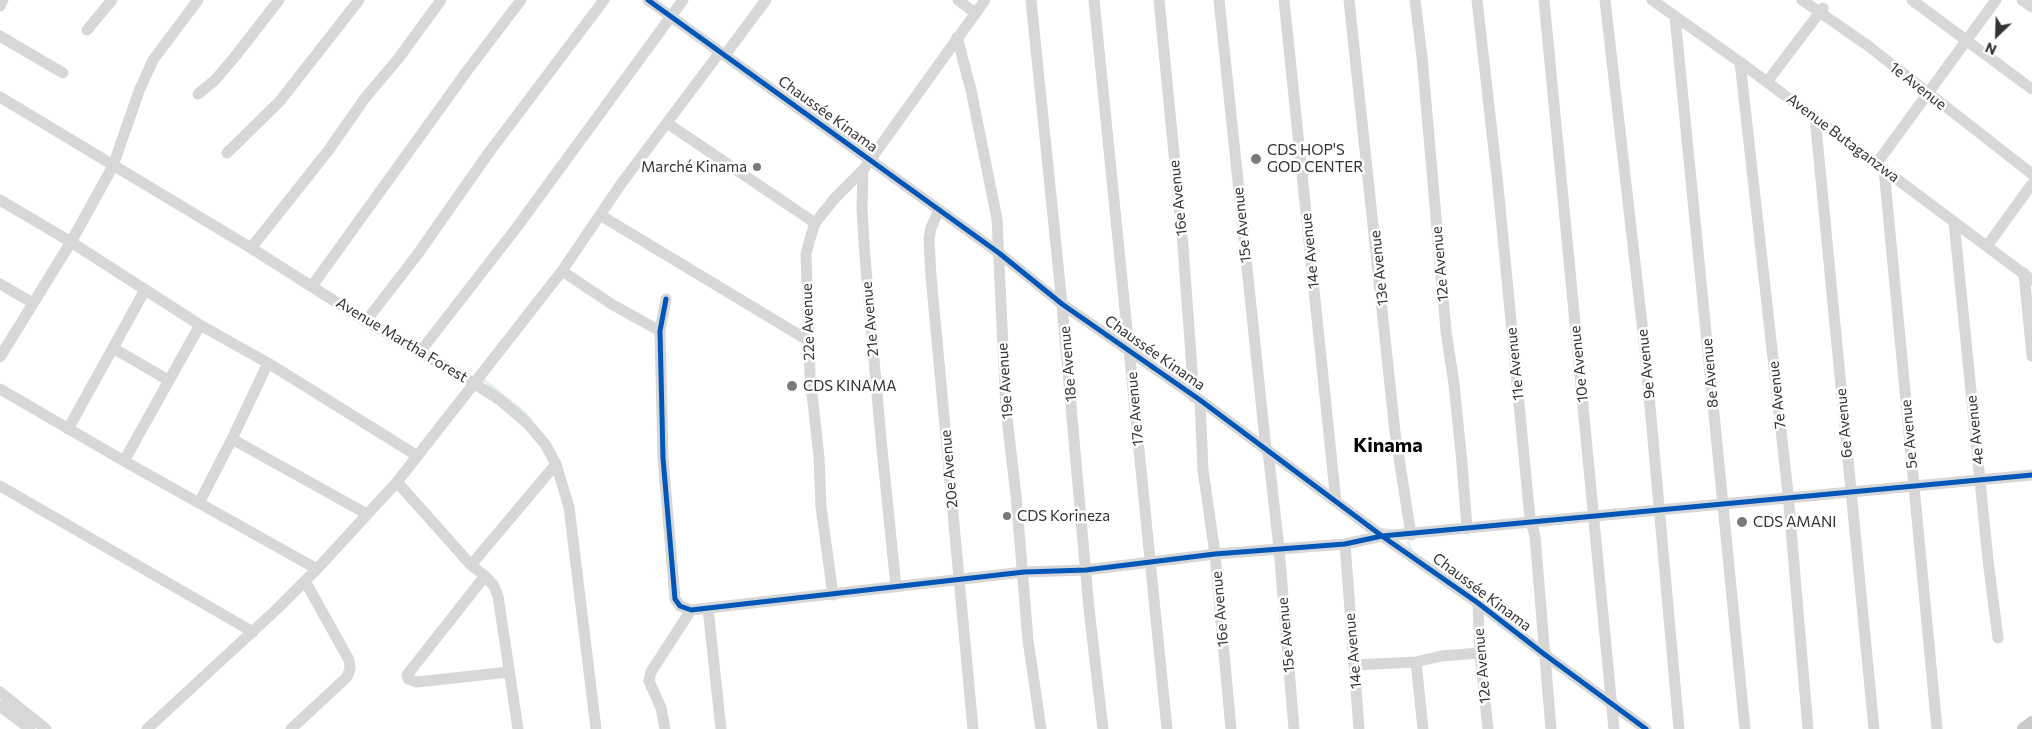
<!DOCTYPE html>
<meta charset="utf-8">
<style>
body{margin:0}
#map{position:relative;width:2032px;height:729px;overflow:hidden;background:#fff;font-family:Commissioner,sans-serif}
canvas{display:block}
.north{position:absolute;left:1972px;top:10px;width:50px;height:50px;-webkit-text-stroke:4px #fff;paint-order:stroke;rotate:204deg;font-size:14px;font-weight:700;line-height:20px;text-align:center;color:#333}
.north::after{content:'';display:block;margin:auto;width:18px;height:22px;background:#333;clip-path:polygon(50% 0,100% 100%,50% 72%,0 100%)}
</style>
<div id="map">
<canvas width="2032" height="729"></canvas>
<div class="north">N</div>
</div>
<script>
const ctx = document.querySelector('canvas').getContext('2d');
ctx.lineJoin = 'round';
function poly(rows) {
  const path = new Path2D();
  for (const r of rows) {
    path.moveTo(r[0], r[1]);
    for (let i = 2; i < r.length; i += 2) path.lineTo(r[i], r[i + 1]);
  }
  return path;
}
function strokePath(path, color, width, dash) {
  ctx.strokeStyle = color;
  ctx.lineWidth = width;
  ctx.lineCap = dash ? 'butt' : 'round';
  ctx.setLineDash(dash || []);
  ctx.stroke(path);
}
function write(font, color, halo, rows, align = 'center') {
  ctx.font = font + ' Commissioner,sans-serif';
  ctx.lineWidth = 5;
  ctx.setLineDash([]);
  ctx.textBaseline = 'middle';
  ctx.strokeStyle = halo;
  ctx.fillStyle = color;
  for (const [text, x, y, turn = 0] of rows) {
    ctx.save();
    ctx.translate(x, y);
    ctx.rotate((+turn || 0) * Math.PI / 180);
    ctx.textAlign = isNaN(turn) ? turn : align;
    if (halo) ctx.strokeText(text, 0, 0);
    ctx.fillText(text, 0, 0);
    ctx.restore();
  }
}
const stream = poly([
 [481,378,525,413,531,420],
 [1379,529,1391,530],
 [1408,542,1412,552]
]);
const minor = poly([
 [648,0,999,253,1062,304,1200,400,1382,536,1478,603,1544,654,1646,729],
 [958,0,975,13],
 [1031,0,1062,304,1089,609,1103,729],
 [1094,0,1167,729],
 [1159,0,1183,246,1194,397],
 [1219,0,1266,449],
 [1284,0,1336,502],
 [1349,0,1395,432,1411,535],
 [1415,0,1422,57,1446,331,1454,384,1462,463,1467,529],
 [1477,0,1498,186,1530,518,1535,536,1551,729],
 [1544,0,1614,729],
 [1605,0,1645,350,1679,729],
 [1652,0,1740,62,2032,280],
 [1802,0,1867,45,2032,174],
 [1912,0,2032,89],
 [2022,0,2032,7],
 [0,6,3,0],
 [1675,17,1745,729],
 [87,30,112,0],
 [0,36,63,73],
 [957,37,971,90,997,219,1006,410,1016,495,1028,640,1041,729],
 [725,55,766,0],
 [1740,62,1788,493,1808,729],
 [1767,82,1823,8],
 [198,94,215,80,233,59,279,0],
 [0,97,251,248,366,321,475,384,500,400,528,424,545,444,556,464,569,507,596,729],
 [1815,117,1874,729],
 [667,123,815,223],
 [227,153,280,101,359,0],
 [1877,163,1996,0],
 [1884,169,1937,729],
 [863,170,862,209,865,257,881,439,896,587],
 [0,200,71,242,200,325,268,363,416,455],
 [939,210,931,228,929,239,931,276,973,729],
 [600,215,809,341],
 [1954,222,1988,560,1998,638],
 [1987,246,2032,184],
 [251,248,328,151,365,98,398,59,441,0],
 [562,271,613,305,660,331],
 [2024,273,2032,356],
 [0,284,33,303],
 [312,286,467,71,521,0],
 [666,299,660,331,663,458,675,599,680,606,691,610,1024,572,1086,570,1215,554,1345,544,1382,536,2032,475],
 [366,321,417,255,490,151,604,0],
 [113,348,168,380],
 [420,352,517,227,683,0],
 [0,357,71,242,113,166,139,91,153,60,198,0],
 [0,389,124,461,317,569],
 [1200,400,1203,470,1215,554,1231,729],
 [68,429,145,290],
 [232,439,367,514],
 [1268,451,1279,548,1294,729],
 [124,461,200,325],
 [397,482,471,565,485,576,494,586,498,596,518,729],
 [0,486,253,632],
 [199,503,232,439,268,363],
 [1345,544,1359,729],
 [471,565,556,464],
 [485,576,407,675,408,679,417,682,509,672],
 [833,595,821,507,819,457,810,375,806,254,810,239,815,223,835,198,863,170,985,0],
 [1478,603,1480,653,1488,729],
 [708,608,721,729],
 [1416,662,1423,729],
 [1354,665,1416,662,1441,656,1480,653],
 [0,692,46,729],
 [0,706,30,729],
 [147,729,278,608,317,569,397,482,562,271,621,184,720,52],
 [291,729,347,677,350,669,349,660,305,581],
 [665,729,661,708,649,681,651,672,691,610]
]);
const major = poly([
 [2024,729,2032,723]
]);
const cycleway = poly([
 [648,0,999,253,1062,304,1200,400,1382,536,1478,603,1544,654,1646,729],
 [666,299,660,331,663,458,675,599,680,606,691,610,1024,572,1086,570,1215,554,1345,544,1382,536,2032,475]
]);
const markers = [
 [1256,159,6,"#7a7a7a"],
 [757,167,5,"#7a7a7a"],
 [792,386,6,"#7a7a7a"],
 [1007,516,5,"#7a7a7a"],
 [1742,522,6,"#7a7a7a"]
];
const streetNames = [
 ["1e Avenue",1918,86,38],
 ["Chaussée Kinama",828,114,36],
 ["Avenue Butaganzwa",1843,138,37],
 ["16e Avenue",1178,198,-96],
 ["15e Avenue",1242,225,-96],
 ["14e Avenue",1310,251,-96],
 ["12e Avenue",1440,264,-95],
 ["13e Avenue",1379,268,-96],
 ["21e Avenue",870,319,-95],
 ["22e Avenue",808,322,-92],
 ["Avenue Martha Forest",402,340,31],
 ["Chaussée Kinama",1155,353,35],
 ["18e Avenue",1068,364,-95],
 ["11e Avenue",1515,364,-96],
 ["10e Avenue",1579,364,-96],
 ["9e Avenue",1646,364,-96],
 ["8e Avenue",1710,373,-95],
 ["19e Avenue",1005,381,-94],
 ["7e Avenue",1777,395,-96],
 ["17e Avenue",1135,409,-95],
 ["6e Avenue",1844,423,-95],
 ["4e Avenue",1975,430,-96],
 ["5e Avenue",1909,434,-95],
 ["20e Avenue",949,469,-95],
 ["Chaussée Kinama",1482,592,37],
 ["16e Avenue",1220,609,-95],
 ["15e Avenue",1286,635,-95],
 ["14e Avenue",1353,651,-95],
 ["12e Avenue",1482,666,-95]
];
const poiNames = [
 ["CDS HOP'S",1267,150],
 ["GOD CENTER",1267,167],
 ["Marché Kinama",747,167,"right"],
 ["CDS KINAMA",803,386],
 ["CDS Korineza",1017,516],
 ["CDS AMANI",1753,522]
];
const districtNames = [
 ["Kinama",1388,445]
];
strokePath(stream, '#ddebf3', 2.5);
strokePath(minor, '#d7d7d7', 11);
strokePath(major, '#cacaca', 14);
strokePath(cycleway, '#0057b8', 5);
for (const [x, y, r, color] of markers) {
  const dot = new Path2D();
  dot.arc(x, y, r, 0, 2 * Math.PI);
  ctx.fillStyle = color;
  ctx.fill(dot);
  strokePath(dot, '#fff', 2);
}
write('15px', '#333', '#fff', streetNames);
write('15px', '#333', '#fff', poiNames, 'left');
write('bold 20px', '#000', '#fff', districtNames);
</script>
